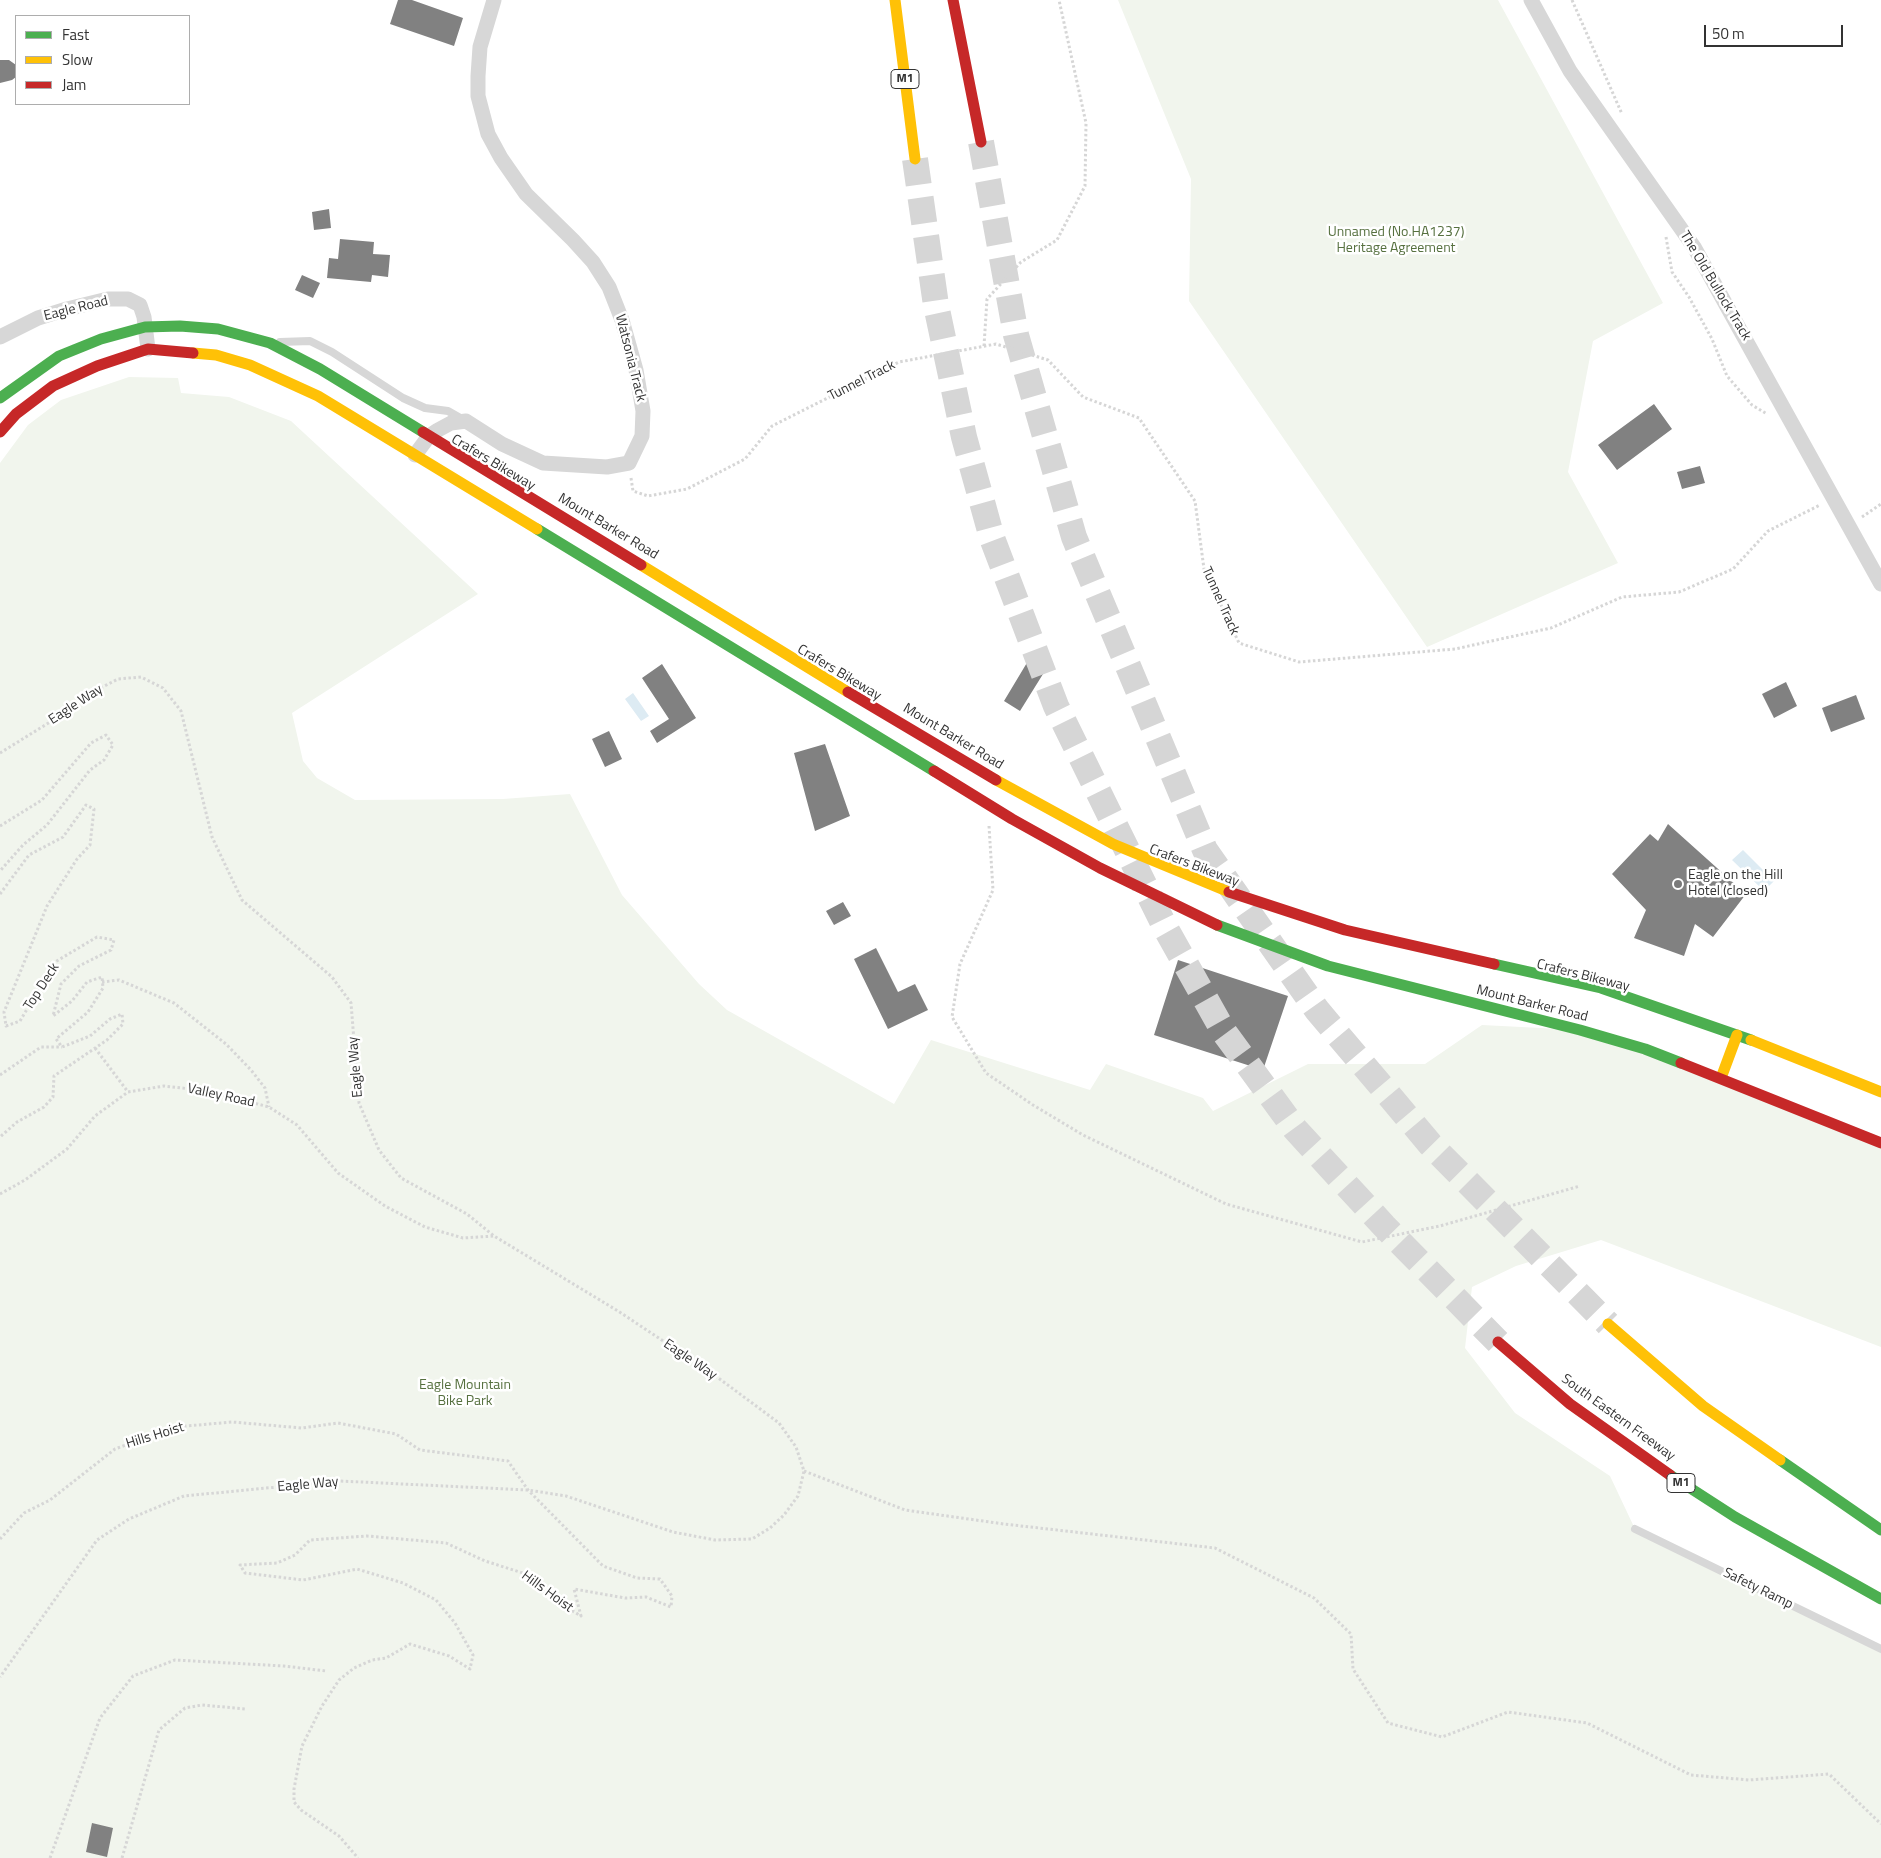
<!DOCTYPE html>
<style>
body{margin:0}
#map{position:relative;width:1881px;height:1858px;overflow:hidden;background:#fff;font-family:"Titillium Web",sans-serif}
canvas{display:block}
.legend{position:absolute;left:15px;top:15px;width:175px;height:90px;box-sizing:border-box;background:#fff;border:1px solid #adadad;margin:0;padding:6px 9px;list-style:none;font-size:15px;color:#333}
.legend li{display:flex;align-items:center;gap:10px;height:25px}
.legend b{width:25px;border:1px solid #adadad}
.scale{position:absolute;left:1704px;top:25px;width:139px;height:22px;box-sizing:border-box;border:2px solid #333;border-top:0;padding-left:6px;font-size:15px;line-height:18px;white-space:nowrap;color:#333;-webkit-text-stroke:4px #fff;paint-order:stroke}
</style>
<div id="map">
<canvas width="1881" height="1858"></canvas>
<ul class="legend">
<li><b style="height:6px;background:#4caf50"></b>Fast</li>
<li><b style="height:6px;background:#ffc107"></b>Slow</li>
<li><b style="height:6px;background:#c62828"></b>Jam</li>
</ul>
<div class="scale">50 m</div>
</div>
<script>
const ctx = document.querySelector('canvas').getContext('2d');
ctx.lineJoin = 'round';
function fill(path, color) {
  ctx.fillStyle = color;
  ctx.fill(path, 'evenodd');
}
function poly(rows) {
  const path = new Path2D();
  for (const r of rows) {
    path.moveTo(r[0], r[1]);
    for (let i = 2; i < r.length; i += 2) path.lineTo(r[i], r[i + 1]);
  }
  return path;
}
function strokePath(path, color, width, dash) {
  ctx.strokeStyle = color;
  ctx.lineWidth = width;
  ctx.lineCap = dash ? 'butt' : 'round';
  ctx.setLineDash(dash || []);
  ctx.stroke(path);
}
function write(font, color, halo, rows, align = 'center') {
  ctx.font = font + ' "Titillium Web",sans-serif';
  ctx.lineWidth = 5;
  ctx.setLineDash([]);
  ctx.textBaseline = 'middle';
  ctx.strokeStyle = halo;
  ctx.fillStyle = color;
  for (const [text, x, y, turn = 0] of rows) {
    ctx.save();
    ctx.translate(x, y);
    ctx.rotate((+turn || 0) * Math.PI / 180);
    ctx.textAlign = isNaN(turn) ? turn : align;
    if (halo) ctx.strokeText(text, 0, 0);
    ctx.fillText(text, 0, 0);
    ctx.restore();
  }
}
const green = poly([
 [1118,0,1498,0,1663,303,1593,341,1568,472,1618,563,1427,647,1189,301,1191,179],
 [129,377,178,378,181,393,229,397,291,421,478,594,292,713,303,761,317,778,355,800,503,799,570,794,622,895,699,984,727,1010,894,1104,931,1040,1090,1090,1106,1064,1203,1098,1213,1111,1308,1064,1425,1064,1482,1025,1580,1030,1881,1143,1881,1347,1601,1240,1516,1266,1472,1287,1465,1348,1515,1413,1610,1476,1635,1529,1881,1649,1881,1858,0,1858,0,463,28,425,61,400]
]);
const water = poly([
 [633,693,649,716,641,721,625,699],
 [1743,850,1774,881,1764,891,1732,860]
]);
const building = poly([
 [398,0,412,0,463,18,454,46,390,24],
 [0,60,9,60,16,65,16,77,12,80,0,83],
 [329,209,331,228,314,230,312,212],
 [340,239,374,242,373,254,390,255,388,277,372,275,371,282,327,278,329,258,338,259],
 [302,275,320,283,313,298,295,290],
 [1654,404,1672,429,1617,470,1598,445],
 [1700,466,1705,483,1682,489,1677,472],
 [1031,656,1048,666,1020,711,1004,701],
 [662,664,696,718,657,743,650,731,669,719,642,678],
 [1786,682,1797,706,1774,718,1762,694],
 [1856,695,1865,719,1831,732,1822,708],
 [609,731,622,759,605,767,592,739],
 [825,744,850,816,815,831,794,753],
 [1668,824,1746,894,1713,937,1695,924,1684,956,1634,938,1646,910,1612,874,1650,834,1658,841],
 [843,902,851,916,834,925,826,911],
 [876,948,898,992,915,984,928,1010,888,1029,854,959],
 [1178,960,1288,996,1263,1070,1154,1035],
 [92,1823,113,1828,107,1857,86,1852]
]);
const highwayTunnel = poly([
 [981,142,1016,335,1074,537,1205,850,1317,1010,1430,1144,1608,1324],
 [915,159,936,305,964,437,992,538,1056,706,1166,929,1224,1032,1295,1129,1384,1226,1498,1342]
]);
const path = poly([
 [1572,0,1622,114],
 [1666,237,1672,272,1689,297,1712,339,1727,376,1752,405,1767,414],
 [984,346,987,299,1021,262,1057,240,1085,186,1086,123,1059,0],
 [631,478,633,491,648,496,687,489,745,459,772,426,899,362,996,344,1048,360,1083,397,1139,418,1195,501,1204,569,1239,643,1299,662,1455,649,1551,628,1622,597,1679,592,1733,569,1768,531,1820,505],
 [1862,517,1881,504],
 [0,753,63,714,91,693,118,679,141,677,163,688,181,711,212,837,242,900,332,977,351,1003,359,1103,379,1150,401,1178,467,1214,494,1236,618,1311,713,1374,779,1423,796,1447,804,1471,798,1496,784,1515,770,1528,752,1539,715,1540,673,1532,566,1496,528,1490,340,1481,184,1496,129,1519,97,1540,0,1677],
 [0,826,42,800,91,743,106,735,113,745,104,760,90,770,47,825,23,845,0,871],
 [989,826,993,890,960,964,952,1017,986,1073,1033,1105,1083,1135,1226,1204,1362,1242,1440,1226,1580,1186],
 [0,894,29,855,63,837,86,805,94,809,90,845,77,859,47,906,4,1012,6,1026,20,1021,55,962,97,937,114,940,111,950,79,966,61,984,53,1016,72,1001,87,982,102,977,103,988,88,1012,56,1039,62,1047,90,1036,110,1019,122,1014,123,1024,107,1040,54,1076,53,1097,44,1107,17,1122,0,1137],
 [102,982,119,980,174,1003,226,1044,251,1070,265,1088,269,1107],
 [95,1048,128,1092],
 [0,1075,41,1047,62,1047],
 [0,1194,25,1180,67,1149,95,1116,128,1092,164,1086,208,1091,269,1107,297,1125,338,1173,385,1206,425,1227,463,1238,494,1236],
 [804,1471,905,1510,1004,1524,1215,1548,1314,1598,1351,1634,1353,1669,1388,1723,1442,1737,1508,1712,1587,1723,1691,1775,1749,1780,1829,1774,1881,1824],
 [0,1539,24,1513,50,1500,115,1449,175,1427,232,1422,302,1428,338,1423,396,1434,420,1450,508,1461,528,1490,603,1566,637,1578,660,1579,672,1596,671,1607,646,1597,625,1598,574,1589,581,1616,551,1598,523,1573,485,1561,446,1543,367,1536,310,1540,295,1555,277,1563,240,1565,245,1573,303,1580,357,1569,403,1583,436,1600,455,1623,473,1655,470,1669,449,1656,410,1644,386,1658,372,1660,354,1668,339,1680,322,1706,302,1746,294,1789,294,1802,301,1810,339,1836,358,1858],
 [50,1858,100,1718,133,1676,175,1660,284,1666,326,1671],
 [122,1858,159,1730,185,1708,202,1705,246,1709]
]);
const lane = poly([
 [280,342,310,341,332,352,403,398,425,408,448,411,462,419],
 [1635,1529,1881,1649]
]);
const street = poly([
 [1531,0,1570,71,1694,247,1881,584],
 [0,337,38,318,67,309,108,299,128,299,140,305,144,317,148,349],
 [415,455,429,436,438,430,451,423,466,421,502,444,543,463,607,467,629,463,642,436,643,411,636,370,622,320,609,287,593,262,573,240,526,194,501,158,488,134,478,96,478,76,480,47,494,0]
]);
const fast = poly([
 [0,398,59,356,101,339,145,327,180,326,218,329,270,343,320,369,423,432],
 [537,529,934,771],
 [1217,925,1328,966,1580,1030,1645,1049,1681,1063],
 [1494,964,1601,988,1751,1040],
 [1780,1460,1881,1530],
 [1670,1475,1735,1517,1881,1599]
]);
const slow = poly([
 [895,0,915,159],
 [193,353,216,355,250,365,318,396,537,529],
 [641,565,848,692],
 [996,780,1113,844,1229,892],
 [1751,1040,1881,1092],
 [1721,1078,1737,1035],
 [1608,1324,1703,1406,1780,1460]
]);
const jam = poly([
 [953,0,981,142],
 [0,432,16,414,53,386,97,366,148,349,193,353],
 [423,432,641,565],
 [848,692,996,780],
 [934,771,1012,819,1100,868,1217,925],
 [1229,892,1345,930,1494,964],
 [1681,1063,1881,1143],
 [1498,1342,1570,1404,1670,1475]
]);
const markers = [
 [1678,884,5,"#7a7a7a"]
];
const shields = [
 [905,79,28],
 [1681,1483,28]
];
const shieldNames = [
 ["M1",905,79],
 ["M1",1681,1483]
];
const parkNames = [
 ["Unnamed (No.HA1237)",1396,233],
 ["Heritage Agreement",1396,249],
 ["Eagle Mountain",465,1386],
 ["Bike Park",465,1402]
];
const streetNames = [
 ["The Old Bullock Track",1715,286,59],
 ["Eagle Road",76,309,-14],
 ["Watsonia Track",630,358,76],
 ["Tunnel Track",862,381,-27],
 ["Crafers Bikeway",493,463,31],
 ["Mount Barker Road",608,527,31],
 ["Tunnel Track",1220,601,66],
 ["Crafers Bikeway",839,673,31],
 ["Eagle Way",76,705,-33],
 ["Mount Barker Road",953,737,31],
 ["Crafers Bikeway",1194,866,21],
 ["Crafers Bikeway",1583,976,14],
 ["Top Deck",42,987,-57],
 ["Mount Barker Road",1532,1004,14],
 ["Eagle Way",356,1067,-95],
 ["Valley Road",221,1096,12],
 ["Eagle Way",690,1360,34],
 ["South Eastern Freeway",1618,1418,36],
 ["Hills Hoist",155,1436,-17],
 ["Eagle Way",308,1485,-5],
 ["Safety Ramp",1758,1589,26],
 ["Hills Hoist",547,1592,36]
];
const poiNames = [
 ["Eagle on the Hill",1688,876],
 ["Hotel (closed)",1688,892]
];
fill(green, '#f1f5ed');
fill(water, '#ddebf3');
fill(building, '#818181');
strokePath(highwayTunnel, '#d6d6d6', 26, [26, 13]);
strokePath(path, '#d6d6d6', 3, [2.5, 2.5]);
strokePath(lane, '#d7d7d7', 8);
strokePath(street, '#d7d7d7', 15);
strokePath(fast, '#4caf50', 11);
strokePath(slow, '#ffc107', 11);
strokePath(jam, '#c62828', 11);
for (const [x, y, r, color] of markers) {
  const dot = new Path2D();
  dot.arc(x, y, r, 0, 2 * Math.PI);
  ctx.fillStyle = color;
  ctx.fill(dot);
  strokePath(dot, '#fff', 2);
}
for (const [x, y, w] of shields) {
  const box = new Path2D();
  box.roundRect(x - w / 2, y - 9.5, w, 19, 4);
  ctx.fillStyle = '#fff';
  ctx.fill(box);
  strokePath(box, '#333', 1);
}
write('bold 12px', '#333', null, shieldNames);
write('14px', '#56703f', '#fff', parkNames);
write('14px', '#333', '#fff', streetNames);
write('14px', '#333', '#fff', poiNames, 'left');
</script>
